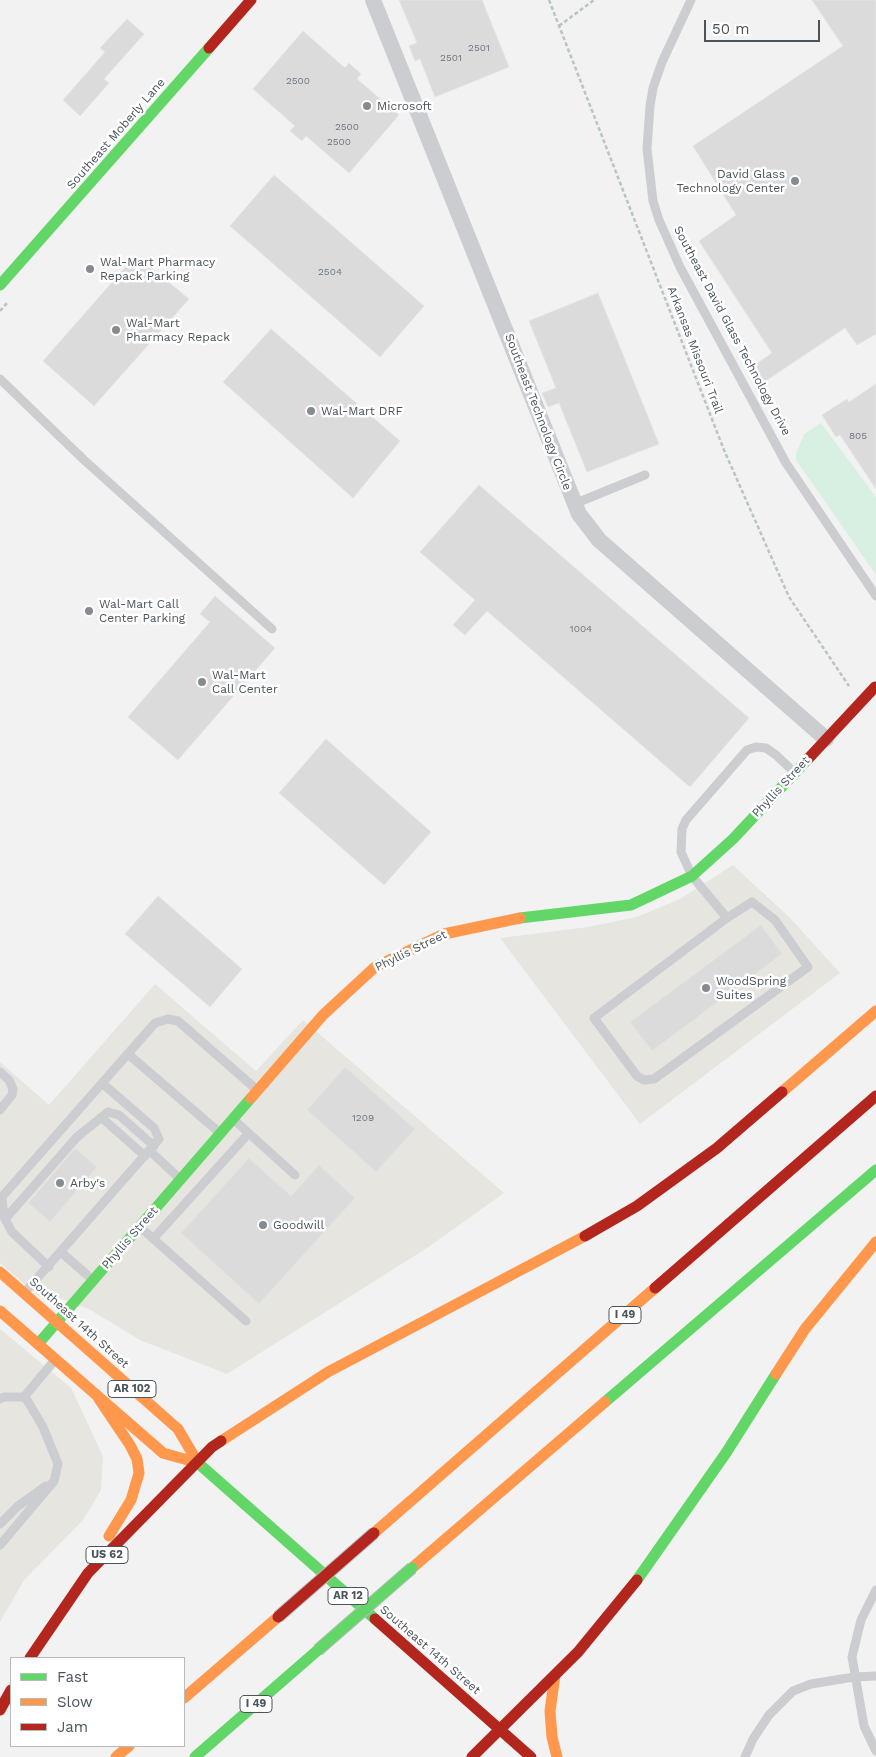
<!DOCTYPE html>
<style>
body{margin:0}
#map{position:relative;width:876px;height:1757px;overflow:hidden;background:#f2f2f2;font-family:"Work Sans",sans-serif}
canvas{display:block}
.legend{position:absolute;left:10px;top:1657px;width:175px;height:90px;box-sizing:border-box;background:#fff;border:1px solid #b6bbbe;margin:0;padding:6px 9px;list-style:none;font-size:15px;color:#49545d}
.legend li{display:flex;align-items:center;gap:10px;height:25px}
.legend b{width:25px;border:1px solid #b6bbbe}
.scale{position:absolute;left:704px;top:20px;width:116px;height:22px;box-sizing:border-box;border:2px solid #49545d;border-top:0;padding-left:6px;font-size:15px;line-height:18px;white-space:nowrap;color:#49545d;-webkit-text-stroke:4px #fff;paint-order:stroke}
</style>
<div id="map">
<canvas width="876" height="1757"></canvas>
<ul class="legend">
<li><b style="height:6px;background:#63d668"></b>Fast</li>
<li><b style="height:6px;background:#ff974d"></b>Slow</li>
<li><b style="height:6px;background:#b3261e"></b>Jam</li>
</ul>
<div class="scale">50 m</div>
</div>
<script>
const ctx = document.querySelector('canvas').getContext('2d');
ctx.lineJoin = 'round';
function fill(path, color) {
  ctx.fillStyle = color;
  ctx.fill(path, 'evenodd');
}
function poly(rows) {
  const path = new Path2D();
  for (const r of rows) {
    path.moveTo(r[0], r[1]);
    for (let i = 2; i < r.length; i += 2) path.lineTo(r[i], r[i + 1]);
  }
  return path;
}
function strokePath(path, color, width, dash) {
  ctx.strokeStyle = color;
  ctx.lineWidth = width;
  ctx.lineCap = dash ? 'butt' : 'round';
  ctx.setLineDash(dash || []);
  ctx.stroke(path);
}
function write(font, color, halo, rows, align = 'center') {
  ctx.font = font + ' "Work Sans",sans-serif';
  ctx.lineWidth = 5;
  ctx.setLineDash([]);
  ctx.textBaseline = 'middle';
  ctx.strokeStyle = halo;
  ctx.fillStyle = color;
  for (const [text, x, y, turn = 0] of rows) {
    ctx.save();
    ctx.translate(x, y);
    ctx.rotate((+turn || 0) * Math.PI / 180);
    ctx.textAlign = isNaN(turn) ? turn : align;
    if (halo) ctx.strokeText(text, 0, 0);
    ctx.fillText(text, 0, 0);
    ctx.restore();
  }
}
const commercial = poly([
 [733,865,789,917,840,973,640,1124,500,938,588,927,637,917,680,899],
 [155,984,256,1071,303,1020,504,1193,427,1248,227,1374,140,1340,89,1309,54,1296,40,1297,0,1263,0,1062,49,1105],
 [0,1329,71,1388,103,1456,101,1490,83,1520,24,1580,0,1622]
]);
const green = poly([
 [821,423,876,497,876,575,796,460,796,454,804,434]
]);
const building = poly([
 [399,0,482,0,509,67,435,97,420,59,415,61,409,46,417,43,399,0],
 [812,0,876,0,876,334,857,345,845,328,761,384,749,369,772,353,699,241,736,215,693,146,843,46,812,0],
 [127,19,144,34,104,79,109,83,80,116,63,100,105,52,100,48,127,19],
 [303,31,345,68,349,63,361,74,357,79,399,115,349,173,306,136,302,141,290,131,295,126,253,89,303,31],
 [274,175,424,306,380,357,230,226,274,175],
 [136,255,189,299,94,406,43,361,136,255],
 [598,293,659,444,587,472,559,403,548,407,542,393,556,388,529,321,598,293],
 [271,329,400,441,353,498,223,382,271,329],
 [876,384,876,489,840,435,836,437,822,415,847,399,849,402,876,384],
 [479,485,749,718,690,787,487,611,465,635,453,625,475,600,420,552,479,485],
 [215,596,275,648,178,760,128,717,210,622,200,614,215,596],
 [326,739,431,832,384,885,279,793,326,739],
 [158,896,242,969,210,1007,125,934,158,896],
 [761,925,782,954,652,1051,630,1022,761,925],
 [345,1067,415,1129,376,1172,307,1110,345,1067],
 [75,1148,97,1167,50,1222,28,1203,75,1148],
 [249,1158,291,1196,319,1165,355,1198,259,1304,181,1233,249,1158]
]);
const path = poly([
 [549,0,724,450,789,597,849,686],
 [559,26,594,0],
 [0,311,7,303]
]);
const lane = poly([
 [691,0,662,62,653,88,650,106,647,149,653,201,659,220,680,267,786,463,876,596],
 [0,379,83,459,272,629],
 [574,504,645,475],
 [752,902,775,920,808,967,654,1079,644,1080,637,1076,594,1018,727,918,752,902],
 [727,918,692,876,681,852,682,829,686,820,747,750,756,747,766,748,776,755,794,772],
 [128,1054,220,1133],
 [0,1072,9,1080,13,1089,12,1095,0,1110],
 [102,1118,145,1156],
 [233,1119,295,1175],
 [150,1151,180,1179],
 [2,1198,4,1217,12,1232,49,1267],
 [0,1199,155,1023,168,1019,178,1021,256,1089],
 [5,1219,77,1137,108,1112,119,1115,154,1146],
 [140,1227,246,1321],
 [153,1239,248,1134],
 [62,1253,93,1280],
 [26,1291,159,1139,154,1128,102,1083],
 [24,1397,54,1361],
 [0,1399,4,1397,24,1397,27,1400,43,1427,58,1464,54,1481,0,1545],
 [0,1524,18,1506,46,1486],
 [876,1590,861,1620,852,1657,864,1726,876,1751],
 [745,1757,753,1739,769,1715,793,1691,811,1684,854,1677,876,1676]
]);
const street = poly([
 [373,0,579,514,599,540,826,739]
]);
const fast = poly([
 [0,285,209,48],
 [520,918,631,905,692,876,733,839,807,760],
 [38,1344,251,1098],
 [605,1402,876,1170],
 [198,1463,375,1619],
 [637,1580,726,1453,776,1374],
 [195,1757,318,1650]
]);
const slow = poly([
 [782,1092,876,1011],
 [251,1098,323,1015,375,967,444,934,520,918],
 [0,1272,178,1429,198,1463],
 [0,1311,163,1453,198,1463],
 [776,1374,805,1329,876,1242],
 [99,1399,130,1445,137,1459,139,1473,131,1500,109,1536],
 [221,1441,328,1372,585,1236],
 [374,1533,655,1288],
 [412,1568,605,1402],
 [555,1675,550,1711,552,1737,557,1757],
 [184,1698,278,1617],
 [116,1757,129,1746]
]);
const jam = poly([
 [209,48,251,0],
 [807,760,875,687],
 [585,1236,637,1206,717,1148,782,1092],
 [655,1288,876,1096],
 [375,1619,531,1757],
 [30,1658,88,1573,212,1447,221,1441],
 [0,1710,11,1690],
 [472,1757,578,1652,637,1580]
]);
const fastBridge = poly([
 [318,1650,412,1568]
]);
const jamBridge = poly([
 [278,1617,374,1533]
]);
const markers = [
 [367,106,5,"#848b91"],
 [795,181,5,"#848b91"],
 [90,269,5,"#848b91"],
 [116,330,5,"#848b91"],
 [311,411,5,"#848b91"],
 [89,611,5,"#848b91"],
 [202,682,5,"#848b91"],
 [706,988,5,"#848b91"],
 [60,1183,5,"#848b91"],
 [263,1225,5,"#848b91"]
];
const numberNames = [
 ["2501",479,48],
 ["2501",451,58],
 ["2500",298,81],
 ["2500",347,127],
 ["2500",339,142],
 ["2504",330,272],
 ["805",858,436],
 ["1004",581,629],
 ["1209",363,1118]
];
const shields = [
 [625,1315,32],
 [132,1389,48],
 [107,1555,42],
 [348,1596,40],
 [256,1704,32]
];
const shieldNames = [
 ["I 49",625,1315],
 ["AR 102",132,1389],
 ["US 62",107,1555],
 ["AR 12",348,1596],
 ["I 49",256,1704]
];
const poiNames = [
 ["Microsoft",377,106],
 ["David Glass",785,174,"right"],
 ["Technology Center",785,188,"right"],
 ["Wal-Mart Pharmacy",100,262],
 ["Repack Parking",100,276],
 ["Wal-Mart",126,323],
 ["Pharmacy Repack",126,337],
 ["Wal-Mart DRF",321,411],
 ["Wal-Mart Call",99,604],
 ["Center Parking",99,618],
 ["Wal-Mart",212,675],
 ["Call Center",212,689],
 ["WoodSpring",716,981],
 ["Suites",716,995],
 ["Arby's",70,1183],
 ["Goodwill",273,1225]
];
const streetNames = [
 ["Southeast Moberly Lane",116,134,-49],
 ["Southeast David Glass Technology Drive",732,331,62],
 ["Arkansas Missouri Trail",695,350,69],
 ["Southeast Technology Circle",538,412,69],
 ["Phyllis Street",781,787,-47],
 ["Phyllis Street",411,951,-26],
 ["Phyllis Street",130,1238,-49],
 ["Southeast 14th Street",79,1323,42],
 ["Southeast 14th Street",430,1650,41]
];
fill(commercial, '#e6e5e0');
fill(green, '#d8f0e2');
fill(building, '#dbdbdc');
strokePath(building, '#e3e4e5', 1);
strokePath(path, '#bac5c2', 2.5, [4, 2.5]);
strokePath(lane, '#cbcdd0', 9);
strokePath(street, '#cbcdd0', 16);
strokePath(fast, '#63d668', 11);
strokePath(slow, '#ff974d', 11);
strokePath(jam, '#b3261e', 11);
strokePath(fastBridge, '#b7bcc0', 13, []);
strokePath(jamBridge, '#b7bcc0', 13, []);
strokePath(fastBridge, '#63d668', 11);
strokePath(jamBridge, '#b3261e', 11);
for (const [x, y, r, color] of markers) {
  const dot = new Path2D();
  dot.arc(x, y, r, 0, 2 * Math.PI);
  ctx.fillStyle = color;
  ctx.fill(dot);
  strokePath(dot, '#fff', 2);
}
write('10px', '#6e767e', null, numberNames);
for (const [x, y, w] of shields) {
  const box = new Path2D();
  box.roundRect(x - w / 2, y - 8.5, w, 17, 4);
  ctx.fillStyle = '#fff';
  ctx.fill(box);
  strokePath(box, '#49545d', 1);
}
write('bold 11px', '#49545d', null, shieldNames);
write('12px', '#49545d', '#fff', poiNames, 'left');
write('12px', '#49545d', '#fff', streetNames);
</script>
